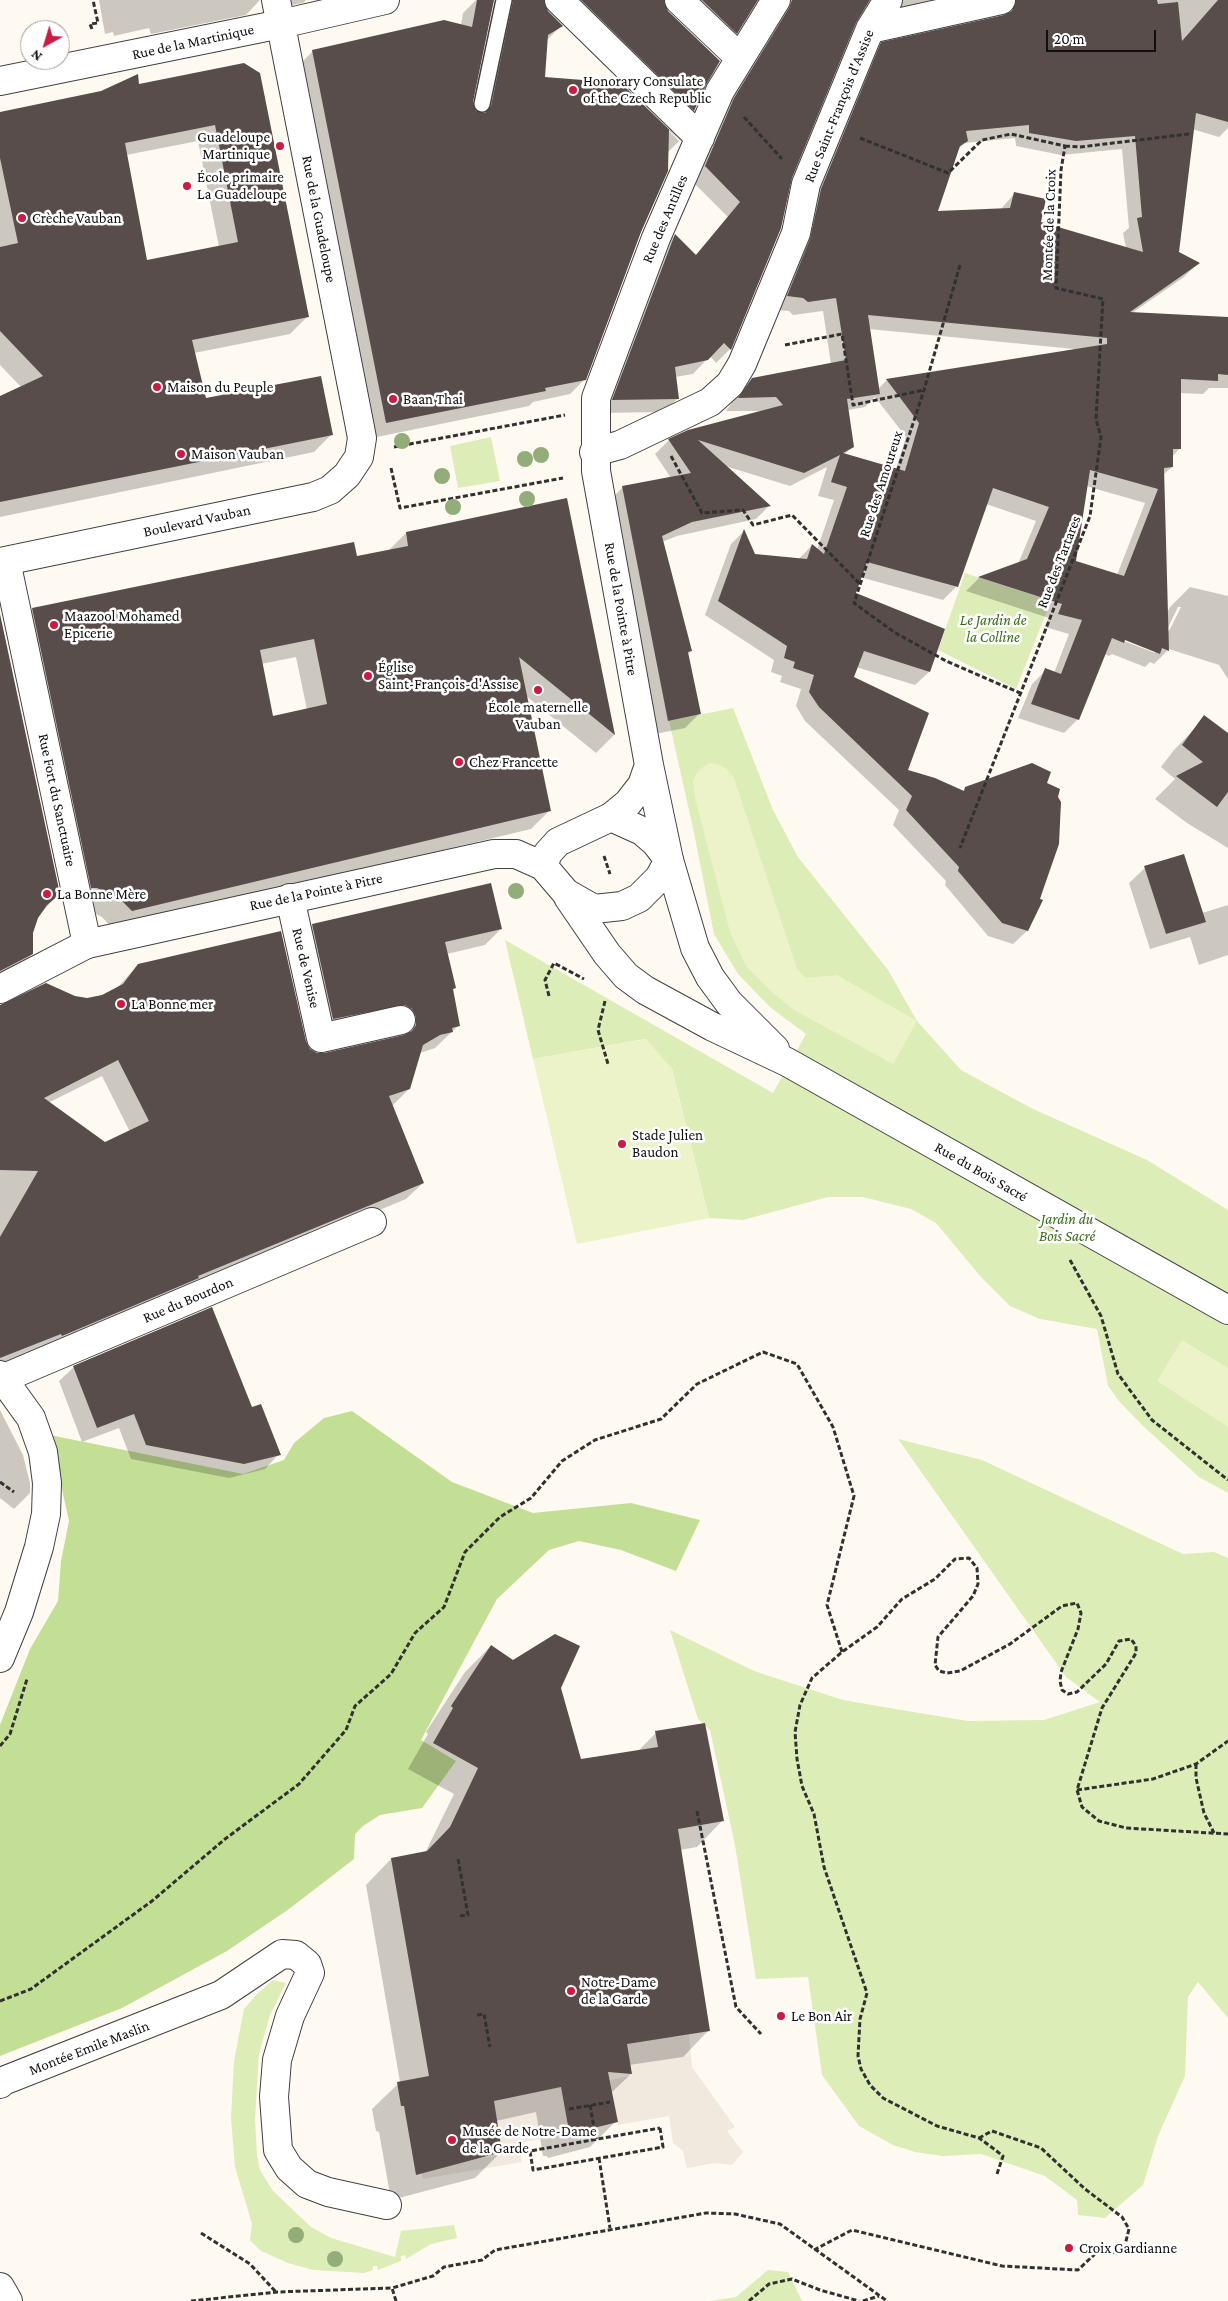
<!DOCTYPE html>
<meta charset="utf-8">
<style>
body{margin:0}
#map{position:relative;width:1228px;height:2301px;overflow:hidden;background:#fffaf1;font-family:"Crimson Pro",serif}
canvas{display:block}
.north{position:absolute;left:20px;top:20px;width:50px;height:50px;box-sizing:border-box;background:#fff;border:1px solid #9f9f9f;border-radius:50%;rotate:219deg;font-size:14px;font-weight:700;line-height:20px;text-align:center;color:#0f0f0f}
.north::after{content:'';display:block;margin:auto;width:18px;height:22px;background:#ca1c42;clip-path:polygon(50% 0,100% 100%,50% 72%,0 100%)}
.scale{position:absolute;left:1046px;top:30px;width:110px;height:22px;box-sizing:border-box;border:2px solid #0f0f0f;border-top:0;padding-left:6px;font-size:15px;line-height:18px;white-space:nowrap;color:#0f0f0f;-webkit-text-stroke:4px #fff;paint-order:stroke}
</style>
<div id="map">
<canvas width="1228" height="2301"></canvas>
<div class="north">N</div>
<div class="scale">20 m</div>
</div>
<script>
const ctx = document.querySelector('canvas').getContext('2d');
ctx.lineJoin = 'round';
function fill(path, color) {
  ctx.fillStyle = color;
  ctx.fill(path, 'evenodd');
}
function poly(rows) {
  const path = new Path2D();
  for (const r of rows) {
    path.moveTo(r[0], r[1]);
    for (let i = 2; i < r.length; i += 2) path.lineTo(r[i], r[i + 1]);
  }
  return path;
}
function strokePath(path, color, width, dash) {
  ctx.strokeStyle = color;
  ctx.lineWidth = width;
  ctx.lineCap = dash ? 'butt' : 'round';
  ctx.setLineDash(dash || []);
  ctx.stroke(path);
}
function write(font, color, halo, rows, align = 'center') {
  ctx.font = font + ' "Crimson Pro",serif';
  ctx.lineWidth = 5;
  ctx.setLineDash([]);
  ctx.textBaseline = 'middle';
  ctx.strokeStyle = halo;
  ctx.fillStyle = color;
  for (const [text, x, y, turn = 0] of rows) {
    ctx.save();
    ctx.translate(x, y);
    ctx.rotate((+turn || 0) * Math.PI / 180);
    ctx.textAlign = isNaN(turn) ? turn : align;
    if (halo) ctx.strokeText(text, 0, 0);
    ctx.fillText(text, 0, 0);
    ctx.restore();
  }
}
const green = poly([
 [491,437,500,481,458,488,450,446],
 [965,573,1051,601,1016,689,938,650],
 [733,708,773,810,798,857,888,970,917,1021,961,1070,1031,1108,1147,1160,1228,1210,1228,1493,1199,1477,1142,1425,1119,1401,1108,1386,1097,1329,1040,1319,1010,1306,981,1277,936,1223,911,1209,863,1197,828,1197,743,1220,709,1218,672,1069,645,1039,533,1059,505,940,773,1093,806,1034,771,1008,738,974,714,934,693,828,669,721],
 [898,1439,982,1460,1183,1554,1214,1552,1228,1558,1228,2018,1198,1982,1188,1997,1185,2076,1158,2136,1143,2185,1105,2218,1078,2215,1077,2200,1045,2176,981,2154,943,2156,915,2152,893,2145,859,2126,822,2075,808,1977,756,1979,735,1845,710,1730,698,1719,670,1630,754,1671,843,1700,901,1710,968,1721,1044,1720,1100,1702,1066,1677],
 [273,1980,286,1983,270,2015,259,2054,255,2119,257,2155,260,2170,273,2191,311,2227,331,2238,395,2257,401,2231,454,2225,457,2238,431,2244,406,2259,405,2255,401,2256,401,2261,378,2270,377,2266,373,2266,373,2270,364,2273,313,2270,288,2263,261,2251,250,2240,252,2224,235,2167,231,2118,234,2061,244,2009,258,1993],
 [768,2270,788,2272,802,2301,710,2301,736,2297]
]);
const forest = poly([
 [352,1411,452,1482,533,1513,631,1503,700,1520,676,1571,621,1550,579,1541,549,1550,497,1599,421,1740,456,1761,422,1808,380,1815,363,1826,355,1834,354,1859,289,1909,227,1951,122,2008,0,2056,0,1725,30,1649,58,1601,61,1561,69,1521,50,1435,243,1474,284,1460,294,1443,324,1418]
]);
const pitch = poly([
 [709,763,718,764,727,769,734,778,797,969,806,978,837,975,917,1021,893,1064,794,1010,774,994,746,966,730,932,695,798,693,781,699,770],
 [646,1039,672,1069,709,1218,577,1244,533,1059],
 [1182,1340,1228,1368,1228,1427,1157,1381]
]);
const plaza = poly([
 [403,1856,648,1885,674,2037,689,2035,692,2067,735,2127,727,2131,743,2152,732,2165,715,2163,687,2168,683,2151,673,2143,669,2116,618,2125,610,2080,630,2076,632,2074,630,2063,541,2091,561,2087,569,2123,567,2123,569,2134,518,2143,522,2162,423,2179,420,2168,502,2155,490,2084,429,2076,391,1858]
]);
const shadow = poly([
 [99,0,260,0,246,15,151,34,149,28,114,36,113,32,105,34],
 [269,0,306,0,303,3,276,8],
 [476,0,489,0,472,102,474,112,479,113,498,19,513,4,543,0,547,12,561,26,546,41,544,78,621,84,679,141,667,153,585,379,570,394,533,402,529,406,372,438,298,66,313,51,461,25,463,13],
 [556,0,663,0,663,4,705,84,693,110,680,123],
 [672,0,756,0,736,33,722,46],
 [769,0,868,0,854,22,790,178,780,228,730,349,716,363,710,356,693,374,675,377,678,398,664,412,599,413,661,249,675,235,695,256,728,217,691,180],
 [882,0,974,0,889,19],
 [994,0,1228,0,1228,128,1219,137,1192,129,1177,253,1198,263,1184,277,1132,313,1228,319,1228,388,1209,388,1203,394,1179,393,1180,448,1172,457,1172,467,1163,475,1167,613,1170,607,1190,587,1228,596,1228,679,1219,665,1169,649,1154,664,1150,662,1145,667,1112,654,1109,656,1104,654,1078,719,1064,733,1018,718,1032,684,1046,670,1054,673,1069,634,1045,627,1049,618,966,591,979,578,1018,564,1036,521,986,504,957,586,943,600,860,577,855,594,929,672,915,685,856,667,852,678,906,771,963,792,966,788,1045,784,1027,931,1013,944,988,936,945,885,946,881,893,825,899,810,805,721,796,706,801,689,780,682,782,676,771,672,774,660,705,615,731,544,744,531,754,556,799,559,812,545,817,550,834,500,818,496,827,467,790,486,725,466,769,506,756,519,677,536,662,542,691,651,687,655,699,714,685,728,655,734,609,501,622,488,671,478,655,454,669,440,688,431,763,411,726,411,738,394,752,380,831,364,823,311,793,315,789,311,774,310,808,204,868,58,882,44,1003,17,1003,11],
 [1015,138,1016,146,1061,155,1122,149,1129,228,1123,233,1126,248,1040,223,1015,193,1000,210,936,213,957,150,965,143],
 [869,329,1074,349,1074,350,887,380,878,389],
 [875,397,906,437,896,469,845,454,852,447,848,410,865,407],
 [1086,486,1145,503,1117,575,1074,562],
 [1178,607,1181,607,1169,631,1167,630],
 [1120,636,1155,651,1155,653,1119,639],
 [244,64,307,317,290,334,194,353,206,400,331,435,314,452,0,517,0,397,22,388,0,365,0,114],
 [198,141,219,247,146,261,126,155],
 [566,500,614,735,596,753,525,695,549,811,531,829,113,929,102,917,79,906,14,628,33,609,387,552,406,533],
 [296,657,307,710,272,717,261,664],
 [0,616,59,893,37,918,32,933,32,954,15,971,0,978],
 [1196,727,1228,735,1228,848,1187,823,1155,799,1175,779,1161,767,1174,750],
 [1145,868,1202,913,1228,905,1228,955,1199,965,1190,937,1150,949,1129,883],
 [312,925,501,929,485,945,447,954,455,988,452,990,458,1026,435,1048,420,1053,409,1089,392,1106,423,1183,406,1199,0,1367,0,1006,75,997,87,999,103,996,116,989,138,965,305,1042,309,1050,315,1054,325,1055,400,1037,400,1034,317,1035,296,942],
 [102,1076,130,1132,105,1144,48,1103],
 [74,1367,251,1409,279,1454,265,1469,229,1478,131,1459,119,1428,82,1442,59,1381],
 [0,1410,23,1455,30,1483,30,1493,14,1509,0,1498],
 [491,1646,513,1662,560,1688,580,1761,637,1752,656,1733,722,1821,697,1847,680,1850,708,2031,683,2057,629,2065,631,2074,611,2093,616,2121,590,2147,548,2158,547,2156,543,2156,536,2112,496,2121,501,2152,475,2178,391,2200,379,2132,376,2131,372,2109,400,2082,366,1885,391,1859,425,1853,454,1794,408,1769,428,1734,426,1732,465,1672]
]);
const building = poly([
 [477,0,494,0,473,102,476,111,485,113,491,106,513,0,544,0,548,11,563,26,548,35,545,77,621,83,681,141,669,130,668,171,641,232,586,380,545,388,546,391,386,423,312,50,444,20,472,27],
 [581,0,664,0,668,11,720,61,706,85,694,111],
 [702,0,758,0,737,34],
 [792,0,870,0,856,23,792,178,781,228,731,350,724,343,708,360,675,367,679,399,612,400,675,234,696,255,740,202,705,166,734,98,789,8],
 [1016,0,1157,0,1158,4,1178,2,1182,41,1218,0,1228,0,1228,122,1196,113,1179,252,1200,263,1130,312,1228,317,1228,375,1218,374,1218,381,1181,379,1181,449,1173,449,1173,467,1164,468,1169,651,1162,648,1160,654,1125,640,1124,643,1112,638,1079,720,1031,704,1045,668,1061,674,1082,620,1058,614,1062,604,978,577,1027,559,1049,507,993,488,958,587,867,562,856,593,945,629,930,672,864,651,854,677,929,713,908,770,935,778,964,791,965,787,1032,763,1051,772,1047,783,1060,789,1058,797,1061,802,1059,844,1043,890,1040,899,1043,900,1028,931,1002,923,958,871,959,867,906,810,912,796,819,707,809,692,814,675,793,668,795,662,784,658,787,646,718,601,744,529,755,554,807,559,812,544,824,554,847,487,831,482,840,455,804,473,698,440,771,506,692,522,662,536,692,651,688,652,701,714,668,721,622,486,691,473,668,439,688,430,783,405,776,397,738,398,752,378,846,360,836,298,808,302,803,298,787,296,810,239,821,189,881,42,1004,15,1012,11],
 [1029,125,1029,133,1076,141,1135,136,1142,217,1137,218,1143,252,1041,222,1046,199,1014,192,1010,208,938,211,960,146,968,141,966,131],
 [868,315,1107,338,1107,344,886,379,919,423,905,471,843,453,854,447,847,399,880,394],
 [1090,470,1158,489,1124,576,1076,561],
 [244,63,260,73,309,317,192,340,206,398,321,376,333,435,0,502,0,396,43,376,0,331,0,247,18,243,0,158,0,112,101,91,138,74,139,84],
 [215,125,238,242,147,260,125,143],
 [567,498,615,735,519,657,551,811,132,911,120,899,97,888,91,888,32,608,354,542,357,556,408,546,406,532],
 [314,639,327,704,273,716,260,650],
 [0,614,60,894,47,905,38,918,33,933,33,954,0,971],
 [1204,715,1228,733,1228,792,1217,807,1176,776,1203,762,1182,745],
 [1184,854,1206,922,1166,934,1144,866],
 [491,883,502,929,445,942,456,988,453,989,460,1026,452,1028,453,1032,440,1035,423,1045,410,1089,389,1096,424,1183,198,1276,199,1278,62,1336,61,1334,0,1358,0,1237,38,1171,0,1170,0,1005,46,983,75,996,87,998,102,995,123,984,138,964,281,931,306,1041,310,1049,317,1053,324,1053,404,1035,412,1031,416,1025,416,1017,412,1009,405,1005,333,1019,312,924],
 [118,1060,149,1121,105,1142,44,1098],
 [212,1307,252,1407,261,1404,281,1455,244,1464,146,1445,134,1414,97,1428,73,1366],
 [555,1634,580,1646,561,1688,581,1759,658,1747,655,1731,705,1723,724,1821,678,1829,710,2031,627,2044,632,2074,608,2072,618,2122,573,2133,573,2130,569,2131,561,2087,494,2101,502,2152,416,2175,404,2106,401,2106,397,2082,429,2076,391,1858,427,1851,450,1827,478,1768,433,1743,453,1708,451,1706,491,1645,513,1660]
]);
const path = poly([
 [92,29,90,24,98,23,93,0],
 [744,117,782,159],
 [860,138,948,173,982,140,1011,134,1065,146,1061,170,1056,288,1103,299,1096,419,1101,437,1090,516,960,848],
 [1065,146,1080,147,1189,134],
 [960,265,924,390,854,603,894,632,946,661,1020,693],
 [785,345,842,334,853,405,924,390],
 [394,447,565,415],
 [671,456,702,513,743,510,753,525,792,515,860,584],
 [391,468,400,508,563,478],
 [604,856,610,874],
 [549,996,545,980,554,963,584,979],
 [605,1001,598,1030,608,1064],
 [1070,1260,1101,1316,1118,1374,1152,1420,1228,1480],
 [0,1482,14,1492],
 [0,1746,10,1734,27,1679],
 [1196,1764,1196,1778,1204,1813,1214,1833],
 [1077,1790,1153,1779,1196,1764,1228,1741],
 [697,1811,736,2007,761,2034],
 [458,1859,468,1915,460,1916],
 [0,2001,31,1989,152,1901,225,1839,299,1784,346,1730,355,1706,391,1674,415,1633,444,1607,465,1552,500,1517,531,1498,562,1461,595,1440,661,1419,697,1384,763,1352,797,1364,833,1427,854,1496,827,1605,842,1652],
 [477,2015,484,2014,490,2047],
 [590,2105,596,2139],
 [569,2109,610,2102],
 [660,2128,663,2147,533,2170,530,2151,660,2128],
 [599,2158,610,2228],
 [997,2174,1003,2156,994,2149,979,2138,937,2126,883,2098,870,2085,861,2069,858,2056,860,2019,867,1993,824,1867,814,1814,802,1786,797,1759,795,1732,800,1705,812,1678,842,1652,877,1627,902,1599,935,1579,955,1559,969,1558,977,1568,978,1584,973,1596,938,1637,935,1665,939,1671,947,1673,960,1671,1010,1644,1062,1606,1077,1603,1081,1613,1078,1629,1061,1672,1060,1681,1062,1690,1068,1694,1077,1692,1106,1664,1119,1641,1131,1639,1136,1646,1136,1653,1102,1708,1077,1790,1082,1807,1099,1821,1126,1828,1228,1834],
 [201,2233,250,2264,276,2292],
 [814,2250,852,2230,1002,2266,1078,2270,1097,2252,1123,2253,1129,2229,1122,2217,1085,2189,1041,2148,992,2131,979,2138],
 [191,2301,277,2292,392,2288],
 [396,2301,392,2288,433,2276,444,2267,482,2260,495,2250,706,2213,735,2214,780,2224,887,2301],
 [749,2301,769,2284,792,2279,820,2290,859,2301],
 [863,2301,879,2296]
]);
const service = poly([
 [482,104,504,0]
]);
const minor = poly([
 [559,0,700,138],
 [679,0,740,58],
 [870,29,1001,0],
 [0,81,281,24,385,0],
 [594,452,620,445,710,402,730,384,742,364,796,233,806,184,870,29,888,0],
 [611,817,628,803,642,785,649,765],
 [669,860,649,765,596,471,596,398,656,238,720,91,776,0],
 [290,898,321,1038,401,1020],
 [0,989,87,944],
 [0,1375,31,1418,43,1452,47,1483,46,1514,39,1547,19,1612,0,1658],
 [4,1378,372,1222],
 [0,2084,3,2081,221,1995,282,1954,296,1955,307,1964,310,1973,290,2016,277,2060,274,2097,278,2150,289,2168,307,2184,328,2192,387,2205],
 [0,2287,8,2301]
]);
const tertiary = poly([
 [6,561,87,944,494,854,516,854,543,866,566,893,594,909,622,906,639,898,659,878,669,860],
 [0,562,313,497,330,490,347,475,359,457,362,438,358,417,276,0],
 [543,866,548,853,558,842,611,817,642,831,655,842,669,860,695,948,710,977,729,1003,775,1049],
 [568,897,607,954,626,976,645,990,713,1027,787,1062,1228,1310]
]);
const trees = [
 [402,441],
 [541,455],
 [525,459],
 [442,476],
 [527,499],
 [453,507],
 [516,891],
 [296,2235],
 [335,2259]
];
const markers = [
 [573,90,5,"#ca1c42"],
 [280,146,5,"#ca1c42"],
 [187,186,5,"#ca1c42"],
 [22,218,5,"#ca1c42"],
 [157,387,5,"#ca1c42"],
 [393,399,5,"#ca1c42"],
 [181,454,5,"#ca1c42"],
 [54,625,5,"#ca1c42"],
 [368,676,5,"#ca1c42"],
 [538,690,5,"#ca1c42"],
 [459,762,5,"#ca1c42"],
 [47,894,5,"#ca1c42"],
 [121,1004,5,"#ca1c42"],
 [622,1144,5,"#ca1c42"],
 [571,1991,5,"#ca1c42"],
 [781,2016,5,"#ca1c42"],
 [452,2140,5,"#ca1c42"],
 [1069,2248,5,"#ca1c42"]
];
const streetNames = [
 ["Rue de la Martinique",193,42,-12],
 ["Rue Saint-François d'Assise",839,106,-68],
 ["Rue de la Guadeloupe",319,219,79],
 ["Rue des Antilles",665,219,-67],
 ["Montée de la Croix",1049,225,-88],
 ["Rue des Amoureux",881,484,-72],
 ["Boulevard Vauban",197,521,-12],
 ["Rue des Tartares",1059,562,-69],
 ["Rue de la Pointe à Pitre",621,609,80],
 ["Rue Fort du Sanctuaire",57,800,78],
 ["Rue de la Pointe à Pitre",316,892,-12],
 ["Rue de Venise",306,968,77],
 ["Rue du Bois Sacré",981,1172,30],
 ["Rue du Bourdon",188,1300,-23],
 ["Montée Emile Maslin",89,2048,-21]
];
const poiNames = [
 ["Honorary Consulate",583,81],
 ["of the Czech Republic",583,98],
 ["Guadeloupe",270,137,"right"],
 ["Martinique",270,154,"right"],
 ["École primaire",197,177],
 ["La Guadeloupe",197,194],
 ["Crèche Vauban",32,218],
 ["Maison du Peuple",167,387],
 ["Baan Thai",403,399],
 ["Maison Vauban",191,454],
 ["Maazool Mohamed",64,616],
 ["Epicerie",64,633],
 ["Église",378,667],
 ["Saint-François-d'Assise",378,684],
 ["École maternelle",538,707,"center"],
 ["Vauban",538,724,"center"],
 ["Chez Francette",469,762],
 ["La Bonne Mère",57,894],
 ["La Bonne mer",131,1004],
 ["Stade Julien",632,1135],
 ["Baudon",632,1152],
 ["Notre-Dame",581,1982],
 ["de la Garde",581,1999],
 ["Le Bon Air",791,2016],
 ["Musée de Notre-Dame",462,2131],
 ["de la Garde",462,2148],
 ["Croix Gardianne",1079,2248]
];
const parkNames = [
 ["Le Jardin de",993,620],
 ["la Colline",993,637],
 ["Jardin du",1067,1219],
 ["Bois Sacré",1067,1236]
];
fill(green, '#dcedb7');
fill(forest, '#c3df95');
fill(pitch, '#ecf3c9');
fill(plaza, '#f1e8de');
fill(shadow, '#0003');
fill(building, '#584d4a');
strokePath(service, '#424242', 18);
strokePath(minor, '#424242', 30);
strokePath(tertiary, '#424242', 30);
strokePath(path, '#313131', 3, [5, 2.5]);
strokePath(service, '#fff', 15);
strokePath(minor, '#fff', 28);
strokePath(tertiary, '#fff', 28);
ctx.fillStyle = '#92ac7a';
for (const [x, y] of trees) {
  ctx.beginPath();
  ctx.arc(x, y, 8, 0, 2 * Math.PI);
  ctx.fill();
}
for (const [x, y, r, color] of markers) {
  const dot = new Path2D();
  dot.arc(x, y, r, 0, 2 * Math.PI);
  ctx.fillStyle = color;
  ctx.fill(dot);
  strokePath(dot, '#fff', 2);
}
write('15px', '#0f0f0f', '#fff', streetNames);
write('15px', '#0f0f0f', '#fff', poiNames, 'left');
write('italic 15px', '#396c19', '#fff', parkNames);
</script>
